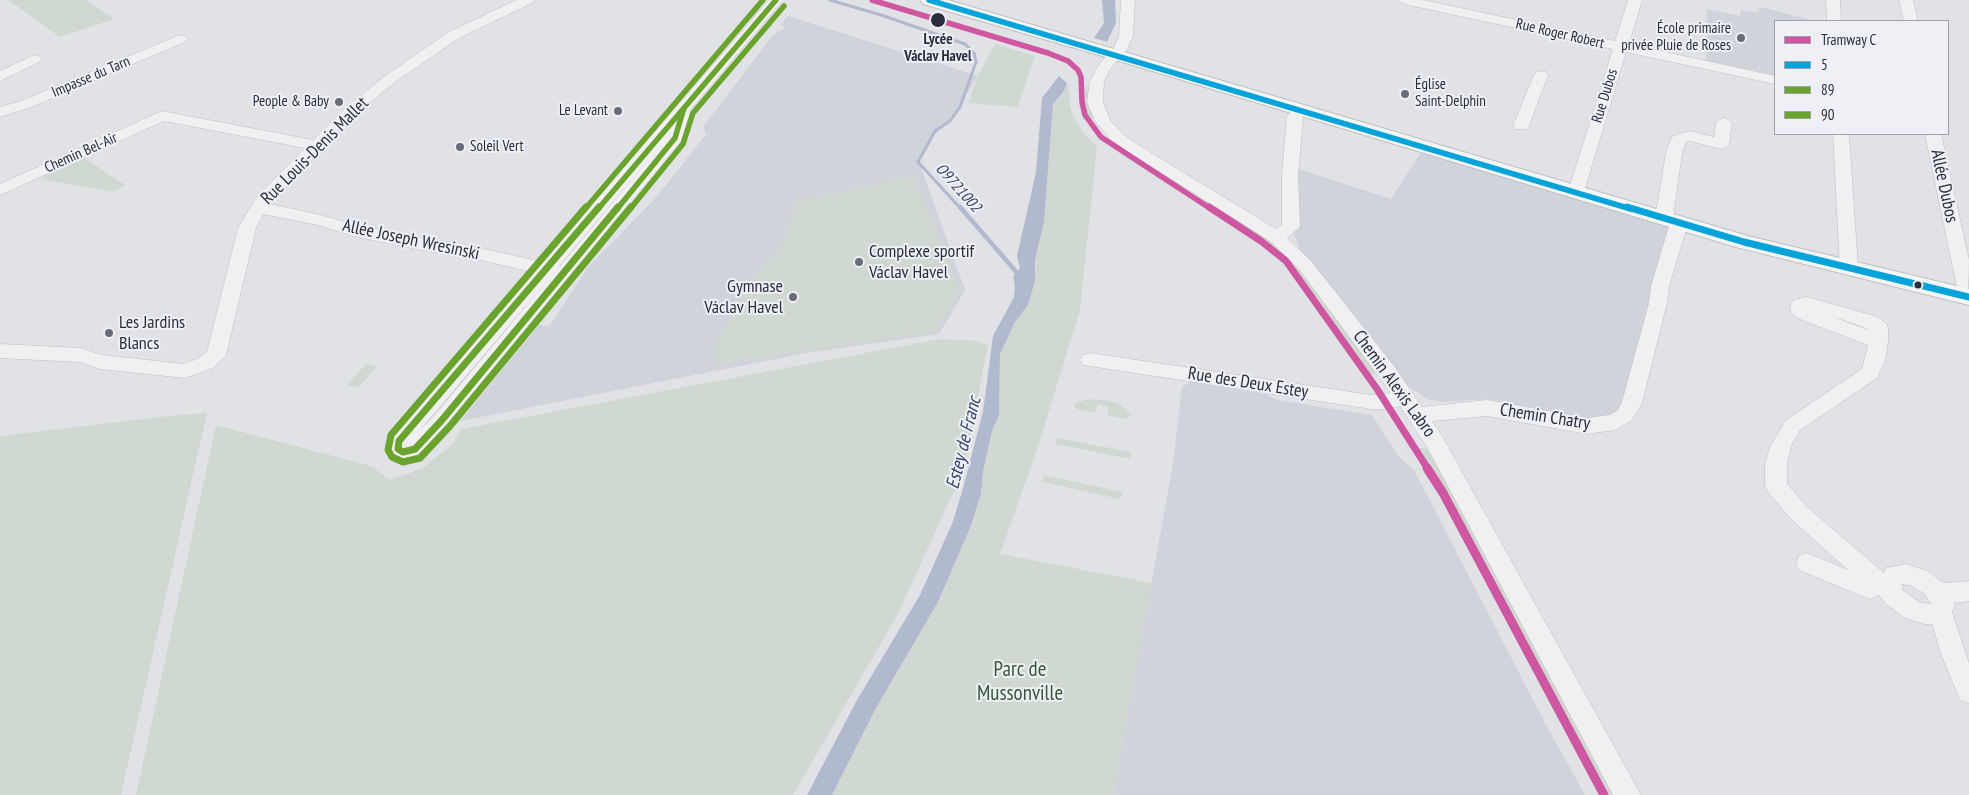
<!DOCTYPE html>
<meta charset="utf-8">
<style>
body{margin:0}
#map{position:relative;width:1969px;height:795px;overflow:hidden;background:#e1e2e5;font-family:"PT Sans Narrow",sans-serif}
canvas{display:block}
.legend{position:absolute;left:1774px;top:20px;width:175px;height:115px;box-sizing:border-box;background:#eef0f5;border:1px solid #9fa2ac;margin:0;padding:6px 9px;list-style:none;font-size:15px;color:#292d3e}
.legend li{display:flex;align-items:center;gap:10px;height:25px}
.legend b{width:25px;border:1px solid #9fa2ac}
</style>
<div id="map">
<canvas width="1969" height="795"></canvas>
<ul class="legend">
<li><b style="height:6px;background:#cf56a0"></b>Tramway C</li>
<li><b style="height:6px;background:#04a4da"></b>5</li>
<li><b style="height:6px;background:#6aa32d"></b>89</li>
<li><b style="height:6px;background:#6aa32d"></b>90</li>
</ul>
</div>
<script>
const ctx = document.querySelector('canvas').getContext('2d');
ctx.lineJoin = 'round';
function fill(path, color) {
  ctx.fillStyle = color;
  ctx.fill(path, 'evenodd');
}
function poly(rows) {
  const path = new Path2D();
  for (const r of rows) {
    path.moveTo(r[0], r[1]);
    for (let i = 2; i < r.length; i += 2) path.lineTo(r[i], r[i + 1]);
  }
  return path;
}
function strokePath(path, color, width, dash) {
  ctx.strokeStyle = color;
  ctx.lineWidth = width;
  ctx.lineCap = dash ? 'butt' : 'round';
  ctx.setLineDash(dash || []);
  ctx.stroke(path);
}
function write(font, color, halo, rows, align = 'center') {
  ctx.font = font + ' "PT Sans Narrow",sans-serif';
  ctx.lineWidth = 4;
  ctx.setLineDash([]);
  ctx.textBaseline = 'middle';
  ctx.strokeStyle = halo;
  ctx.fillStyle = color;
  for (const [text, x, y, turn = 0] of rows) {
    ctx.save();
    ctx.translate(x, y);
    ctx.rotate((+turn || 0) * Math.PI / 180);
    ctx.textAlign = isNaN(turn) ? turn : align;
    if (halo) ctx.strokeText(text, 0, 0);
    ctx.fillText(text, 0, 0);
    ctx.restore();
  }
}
const built = poly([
 [1760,7,1816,21,1775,21,1775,75,1706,61,1707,9,1740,16,1741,10,1758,13],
 [788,16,978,76,952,118,930,139,919,162,965,290,939,334,807,353,460,421,539,325,549,327,588,267,652,202,678,170,706,134,703,127,773,35,785,28,781,25],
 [1425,146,1679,223,1625,415,1566,423,1510,403,1487,399,1442,402,1427,399,1390,374,1305,265,1291,225,1296,168,1391,199],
 [1190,382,1266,394,1277,400,1372,415,1398,456,1414,470,1545,723,1585,795,1113,795,1173,464,1182,387]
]);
const green = poly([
 [8,0,86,0,114,19,60,37],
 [995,44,1035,56,1018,107,968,103,978,76],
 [1067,83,1069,86,1070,106,1073,116,1085,135,1097,146,1080,310,1037,450,1000,554,1152,583,1113,795,832,795,876,708,938,602,970,528,981,494,983,472,992,431,999,415,1000,354,1015,322,1028,305,1032,289,1036,266,1035,260,1044,222,1053,104,1064,91],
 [1079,87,1089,87,1094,118,1084,120,1079,105],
 [1127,150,1184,185,1176,190,1120,154],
 [83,157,125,185,113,192,42,179,46,174],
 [914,176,960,290,935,331,716,364,714,348,752,281,784,243,796,202],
 [1201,196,1269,238,1288,254,1377,373,1365,376,1290,270,1275,254,1194,200],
 [940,339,977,341,988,345,961,484,952,495,899,612,793,795,136,795,216,425,371,466,390,480,421,469,453,444,461,429],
 [366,364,377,367,359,387,347,385],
 [1087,399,1111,401,1121,405,1131,415,1127,419,1107,415,1109,407,1098,404,1095,413,1077,409,1074,406,1074,404],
 [207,413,121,795,0,795,0,436,177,415],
 [1057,438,1131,452,1130,459,1055,444],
 [1426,447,1445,478,1618,795,1600,795,1586,770,1446,506,1414,449],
 [1044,475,1123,492,1120,499,1042,482]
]);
const water = poly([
 [1102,0,1115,0,1116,23,1107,42,1094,38,1104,23],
 [1059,76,1067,83,1064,91,1053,104,1044,222,1035,260,1035,281,1028,305,1015,322,1000,354,999,415,992,431,983,472,981,494,970,528,938,602,876,708,832,795,807,795,857,700,920,595,952,524,962,492,983,412,993,336,1014,297,1015,286,1013,276,1020,268,1017,256,1036,172,1042,98]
]);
const streamFar1 = poly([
 [830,0,881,15,965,44,974,53,976,62,960,107,950,121,935,131,918,162,961,209]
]);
const stream = poly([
 [960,207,1019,275]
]);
const minor = poly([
 [516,0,534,0,532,3,459,38,395,82,353,116,270,204,321,215,355,225,427,239,458,243,542,262,769,0,783,0,691,109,681,141,449,425,422,455,403,460,396,458,391,455,388,449,389,441,533,272,458,255,427,251,353,236,318,225,263,214,256,228,226,355,213,368,185,378,100,369,79,362,0,358,0,344,81,348,102,355,184,364,199,358,207,352,238,228,256,198,305,148,164,121,0,195,0,184,162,111,313,140,343,110,385,76,449,32,516,0],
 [665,140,560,266,559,266,665,140],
 [551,276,435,415,420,430,551,276],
 [1121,0,1135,0,1133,36,1127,49,1111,68,1104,81,1103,102,1110,120,1123,134,1140,146,1276,229,1282,225,1282,176,1287,116,1297,106,1307,106,1310,109,1303,117,1298,176,1300,227,1287,238,1311,261,1394,366,1422,407,1487,400,1587,418,1610,415,1618,410,1622,402,1649,303,1651,286,1670,223,1673,219,1679,218,1685,219,1688,223,1669,286,1667,303,1642,403,1632,420,1615,430,1587,434,1487,416,1432,421,1442,436,1641,795,1613,795,1427,447,1400,406,1386,409,1371,409,1083,365,1080,360,1083,355,1090,353,1371,395,1391,393,1299,269,1270,241,1128,152,1111,140,1095,121,1087,102,1090,81,1100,63,1114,48,1119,36,1121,0],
 [1397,0,1423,0,1615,41,1628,0,1642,0,1629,44,1775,76,1775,84,1626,52,1584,192,1582,196,1576,197,1570,196,1568,192,1613,49,1404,4,1397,0],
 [1826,0,1840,0,1841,21,1827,21,1826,0],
 [1899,0,1913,0,1918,21,1904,21,1899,0],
 [180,35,185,36,187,39,185,42,31,107,0,117,0,107,21,101,180,35],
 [34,55,39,56,41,59,39,62,0,81,0,71,34,55],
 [1541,71,1546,72,1548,75,1529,126,1526,129,1516,129,1513,126,1534,75,1536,72,1541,71],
 [1724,118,1729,120,1732,123,1729,144,1727,147,1721,149,1690,141,1686,142,1682,153,1673,218,1670,222,1664,223,1658,222,1655,218,1666,153,1671,139,1673,136,1690,131,1714,137,1716,123,1719,120,1724,118],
 [1833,134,1849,134,1858,268,1855,272,1849,274,1843,272,1840,268,1833,134],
 [1925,134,1941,134,1969,260,1968,303,1962,301,1959,297,1925,134],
 [1807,297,1875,316,1886,323,1888,328,1888,341,1885,361,1877,378,1800,430,1791,446,1787,464,1787,484,1807,507,1884,573,1886,568,1906,564,1927,571,1944,583,1969,581,1969,601,1954,603,1955,606,1952,612,1969,663,1969,703,1960,700,1941,654,1932,624,1925,624,1905,618,1886,604,1879,595,1870,599,1862,596,1799,570,1796,563,1799,556,1807,553,1848,570,1791,519,1768,492,1765,486,1765,464,1771,445,1786,420,1862,369,1868,345,1802,320,1792,314,1790,309,1793,300,1807,297],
 [1828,315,1861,326,1868,330,1828,315],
 [1902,584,1912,586,1925,594,1931,604,1919,602,1902,590,1902,584]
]);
const major = poly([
 [920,0,948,0,1748,236,1969,289,1969,305,1736,247,1109,58,923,4,920,0]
]);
const bus1Far1 = poly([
 [929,0,1631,209]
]);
const bus1 = poly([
 [1627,207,1744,242,1969,297]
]);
const bus2Far1 = poly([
 [598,209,776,0,684,108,675,138,617,209]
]);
const bus2 = poly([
 [599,207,399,441,398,449,403,452,415,449,442,420,618,207]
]);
const bus3Far1 = poly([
 [585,209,763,0],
 [630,209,683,144,693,113,784,6]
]);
const bus3 = poly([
 [586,207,391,435,388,450,392,457,403,462,420,458,450,426,631,207]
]);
const tram1Far2 = poly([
 [872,0,1048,53,1068,61,1078,70,1081,77,1082,102,1085,115,1101,137,1211,209]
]);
const tram1Far1 = poly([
 [1209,207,1261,241,1286,261,1377,389,1428,469]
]);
const tram1 = poly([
 [1427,468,1443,493,1604,795]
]);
const markers = [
 [938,20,8,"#292d3e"],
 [1741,38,5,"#696c78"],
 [1405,94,5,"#696c78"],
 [339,102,5,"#696c78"],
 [618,111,5,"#696c78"],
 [460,147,5,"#696c78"],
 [859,262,5,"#696c78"],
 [1918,285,4.5,"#292d3e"],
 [793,297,5,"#696c78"],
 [109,333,5,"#696c78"]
];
const farPoinames = [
 ["École primaire",1731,29],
 ["privée Pluie de Roses",1731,46],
 ["Église",1415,85,"left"],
 ["Saint-Delphin",1415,102,"left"],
 ["People & Baby",329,102],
 ["Le Levant",608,111],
 ["Soleil Vert",470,147,"left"]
];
const farStreetnames = [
 ["Rue Roger Robert",1560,34,13],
 ["Impasse du Tarn",91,77,-23],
 ["Rue Dubos",1605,96,-73],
 ["Chemin Bel-Air",81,153,-24]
];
const farStopnames = [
 ["Lycée",938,40],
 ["Václav Havel",938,57]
];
const farWaternames = [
 ["O9721002",958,188,48]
];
const streetNames = [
 ["Rue Louis-Denis Mallet",315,151,-45],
 ["Allée Dubos",1944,186,78],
 ["Allée Joseph Wresinski",411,240,12],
 ["Rue des Deux Estey",1248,383,9],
 ["Chemin Alexis Labro",1394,384,54],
 ["Chemin Chatry",1545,417,9]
];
const poiNames = [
 ["Complexe sportif",869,252],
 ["Václav Havel",869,273],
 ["Gymnase",783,287,"right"],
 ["Václav Havel",783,308,"right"],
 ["Les Jardins",119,323],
 ["Blancs",119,344]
];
const waterNames = [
 ["Estey de Franc",964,443,-76]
];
const nearParknames = [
 ["Parc de",1020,670],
 ["Mussonville",1020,694]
];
fill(built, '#d1d3da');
fill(green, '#d0d9d1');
fill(water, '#b1b9cf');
strokePath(streamFar1, '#b1b9cf', 3);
strokePath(stream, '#b1b9cf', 4.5);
strokePath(minor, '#bebfc2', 1);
strokePath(major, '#bebfc3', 2);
fill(minor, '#f0f0f2');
fill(major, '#f5f5f6');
strokePath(bus1Far1, '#04a4da', 5.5);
strokePath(bus1, '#04a4da', 7);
strokePath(bus2Far1, '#6aa32d', 5.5);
strokePath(bus2, '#6aa32d', 7);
strokePath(bus3Far1, '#6aa32d', 5.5);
strokePath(bus3, '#6aa32d', 7);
strokePath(tram1Far2, '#cf56a0', 5.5);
strokePath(tram1Far1, '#cf56a0', 7);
strokePath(tram1, '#cf56a0', 9);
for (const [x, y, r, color] of markers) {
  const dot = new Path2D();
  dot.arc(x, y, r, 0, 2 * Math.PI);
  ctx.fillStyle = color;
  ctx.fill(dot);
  strokePath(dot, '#eef0f5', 2);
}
write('15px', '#292d3e', '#eef0f5', farPoinames, 'right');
write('15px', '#292d3e', '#eef0f5', farStreetnames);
write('bold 15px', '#292d3e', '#eef0f5', farStopnames);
write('italic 16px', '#35456f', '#eef0f5', farWaternames);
write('18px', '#292d3e', '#eef0f5', streetNames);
write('18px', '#292d3e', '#eef0f5', poiNames, 'left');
write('italic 19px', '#35456f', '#eef0f5', waterNames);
write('21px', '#375937', '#eef0f5', nearParknames);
</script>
